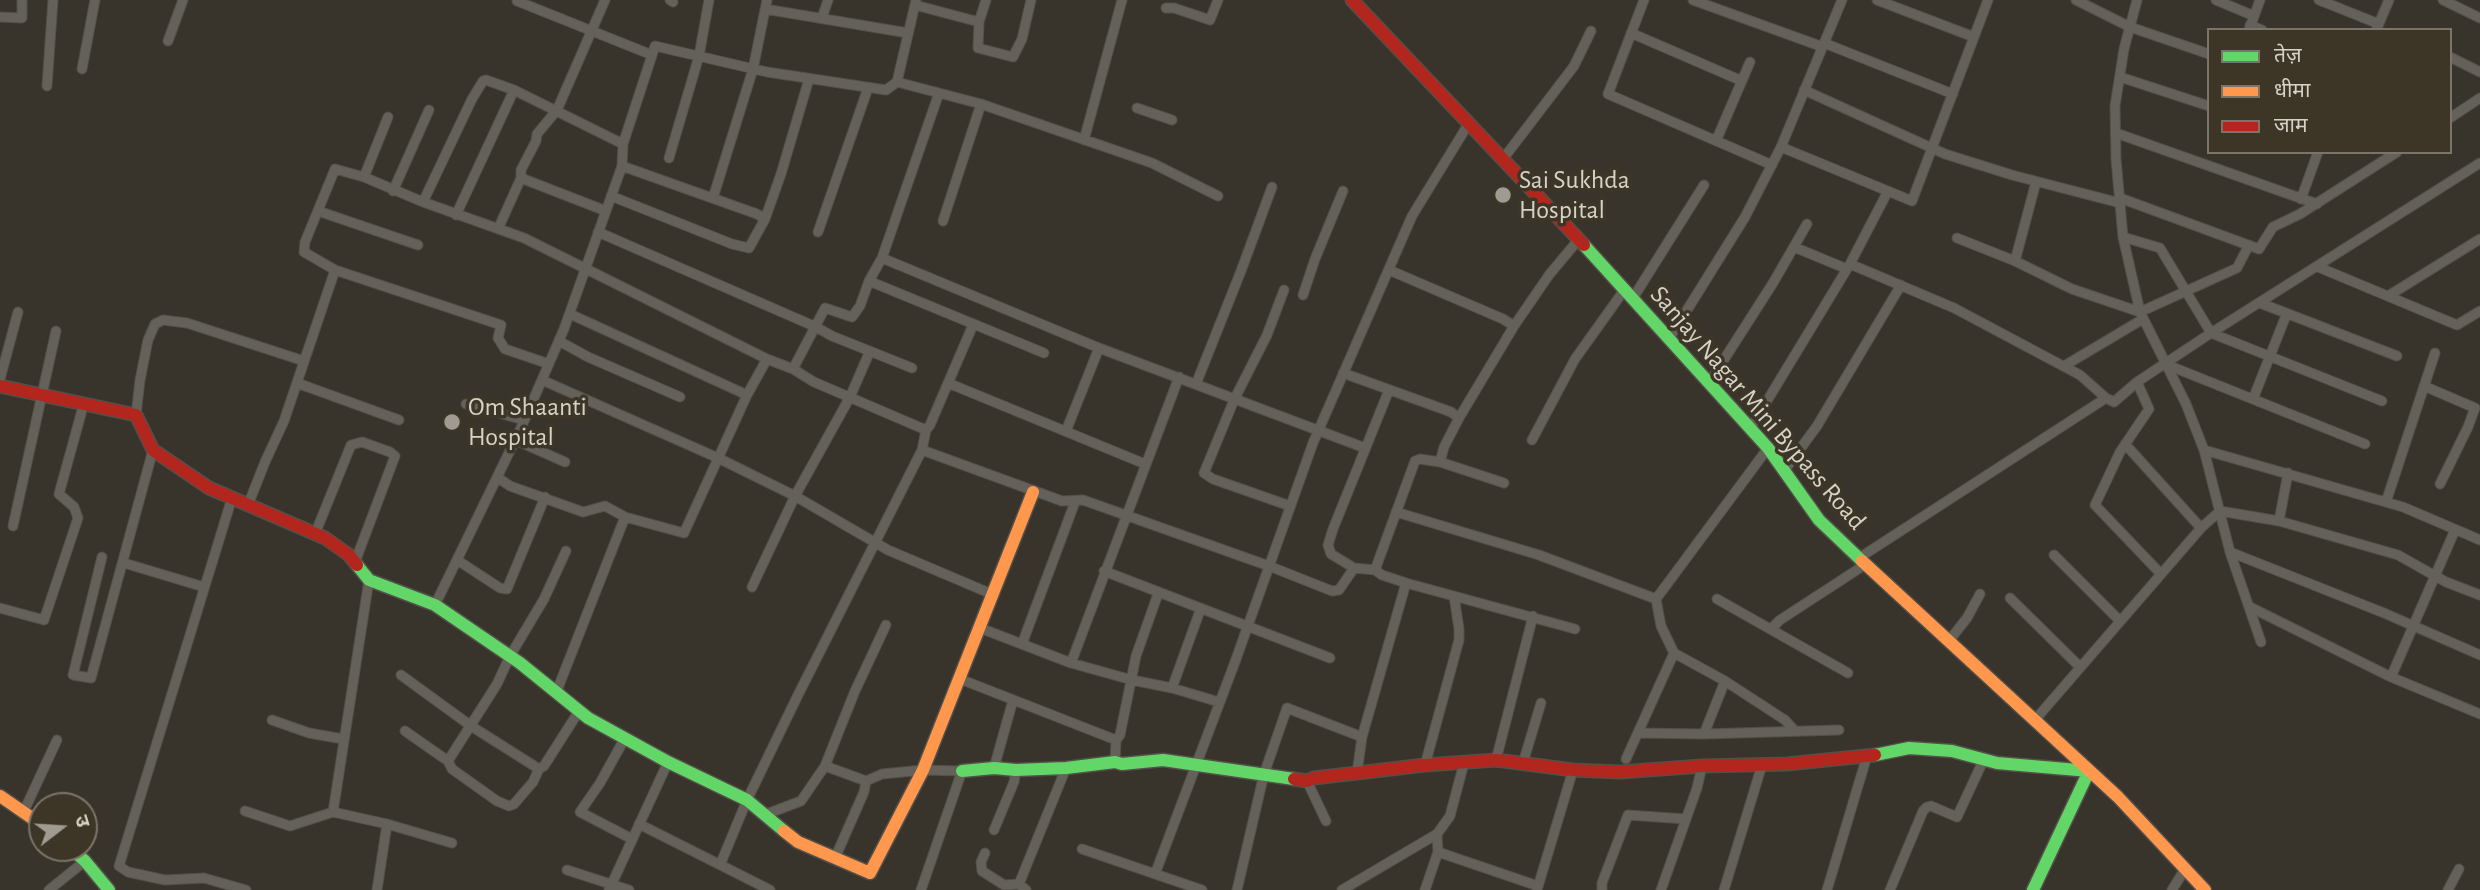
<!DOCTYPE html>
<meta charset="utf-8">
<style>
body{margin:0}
#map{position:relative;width:2480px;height:890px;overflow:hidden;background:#38342c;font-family:"Alegreya Sans","Noto Sans Devanagari",sans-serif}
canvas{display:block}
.legend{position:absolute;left:2207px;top:28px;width:245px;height:126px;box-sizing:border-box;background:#3d3627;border:2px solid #7b7468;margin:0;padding:9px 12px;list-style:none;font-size:21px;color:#d7d2c9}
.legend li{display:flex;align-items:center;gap:14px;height:35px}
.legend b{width:35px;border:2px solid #7b7468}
.north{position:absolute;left:28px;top:792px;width:70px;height:70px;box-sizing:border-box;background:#3d3627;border:2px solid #7b7468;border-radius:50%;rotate:73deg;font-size:19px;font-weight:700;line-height:28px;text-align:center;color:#d7d2c9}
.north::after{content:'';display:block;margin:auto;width:24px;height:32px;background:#9f9b92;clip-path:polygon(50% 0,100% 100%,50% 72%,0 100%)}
</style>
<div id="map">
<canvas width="2480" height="890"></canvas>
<ul class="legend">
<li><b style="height:9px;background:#63d668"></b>तेज़</li>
<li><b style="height:9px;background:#ff974d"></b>धीमा</li>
<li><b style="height:9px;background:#b3261e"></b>जाम</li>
</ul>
<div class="north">उ</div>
</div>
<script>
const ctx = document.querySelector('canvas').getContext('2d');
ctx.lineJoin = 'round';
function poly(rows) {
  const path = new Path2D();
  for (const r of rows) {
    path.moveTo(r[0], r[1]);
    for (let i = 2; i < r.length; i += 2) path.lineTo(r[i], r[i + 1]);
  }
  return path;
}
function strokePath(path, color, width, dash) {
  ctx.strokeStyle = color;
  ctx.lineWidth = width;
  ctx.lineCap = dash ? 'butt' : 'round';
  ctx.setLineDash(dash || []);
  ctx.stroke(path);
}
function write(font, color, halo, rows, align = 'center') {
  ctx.font = font + ' "Alegreya Sans",sans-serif';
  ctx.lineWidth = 7;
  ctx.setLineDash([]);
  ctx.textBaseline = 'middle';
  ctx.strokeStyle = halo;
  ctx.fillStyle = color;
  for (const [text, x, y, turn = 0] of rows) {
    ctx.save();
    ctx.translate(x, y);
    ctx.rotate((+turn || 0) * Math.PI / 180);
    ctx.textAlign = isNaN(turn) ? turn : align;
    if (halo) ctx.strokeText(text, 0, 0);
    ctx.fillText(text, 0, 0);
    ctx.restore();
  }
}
const street = poly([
 [670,0,673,2],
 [986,0,979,22,978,48,1013,57,1022,39,1031,0],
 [1644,0,1608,94,1772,165],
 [1693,0,1823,47],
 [1877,0,1974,37],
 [2076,0,2130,27,2209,54],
 [2137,0,2124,49,2115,106,2116,159,2123,237,2140,312,2186,404,2204,450,2230,552,2261,642],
 [2216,0,2254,16],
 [2319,0,2379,24],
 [2443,0,2480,18],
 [517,1,652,55],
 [915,5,979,22],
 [1166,8,1174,8,1210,20,1218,0],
 [765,9,908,33],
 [0,17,22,18,22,0],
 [822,18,828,0],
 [2250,25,2262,30],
 [2377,28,2389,0],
 [2249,30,2260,0],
 [1631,33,1742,81],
 [168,41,183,0],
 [1824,43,1953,94],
 [2450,57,2480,72],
 [82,69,95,0],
 [2120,77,2209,106],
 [897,82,981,104,1152,163,1218,196],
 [47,86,53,0],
 [1804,90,1945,154,2012,175,2120,203],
 [1137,108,1172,120],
 [2450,118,2480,98],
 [2116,133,2317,204],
 [1084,140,1122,0],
 [1716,141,1750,62],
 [1781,147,1912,201,1988,0],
 [669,158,699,56,709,0],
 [1503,159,1574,66,1591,31],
 [622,166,757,214,765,219],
 [364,177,388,117],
 [521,178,606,211],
 [393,191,429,110],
 [611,196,732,244,749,248,765,219,781,174,809,79],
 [713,198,753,69,767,0],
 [2120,198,2259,249,2273,227,2300,214,2397,152],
 [2301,199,2318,152],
 [423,202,472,99,483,81,486,80,514,90,623,144],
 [318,211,418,245],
 [456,215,514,90],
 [943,221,981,104],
 [498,229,521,178,521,170,536,141,537,134,557,110,605,0],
 [598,232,816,327,832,336,912,368],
 [818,232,868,88],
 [2123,237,2160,248,2211,333,2382,401],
 [1957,238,2015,261,2072,289,2140,312,2237,268,2249,245],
 [1794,247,1847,269],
 [882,258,1099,348,1365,448],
 [2015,261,2036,182],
 [1850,264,1954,308,2080,375,2106,398,2114,402,2137,382,2211,333,2480,163],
 [2318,267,2457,325,2480,311],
 [1389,270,1503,319,1514,326],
 [869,281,1044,353],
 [1284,290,1267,335,1234,400,1204,473,1213,479,1290,506],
 [1303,295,1315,259,1343,191],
 [2388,296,2480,239],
 [1633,298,1704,185],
 [2260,303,2397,356],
 [570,314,747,395],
 [1669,339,1745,217,1781,147,1842,0],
 [559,341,588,357,680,397],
 [549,364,505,349,498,338,501,325,335,270,304,252,305,242,335,169,364,177,423,202,524,238,767,359,793,369,814,382,926,430],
 [2165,364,2365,444],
 [2064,366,2143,319],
 [793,369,825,308,852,317,860,306,869,281,882,258,939,93],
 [1343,373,1451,412,1459,418],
 [0,379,18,312],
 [542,380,718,458,795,496,888,550,994,595],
 [2137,382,2149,409,2120,452,2095,505,2161,574],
 [297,383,399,420],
 [948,383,1145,464],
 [1709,383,1773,283,1807,224],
 [1196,384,1241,271,1272,187],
 [2424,386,2475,408,2468,427,2440,484],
 [1389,390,1333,529,1328,545,1331,554,1354,568,1375,570,1382,575,1406,583,1575,629],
 [2253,399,2287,313],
 [466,404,524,420],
 [136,415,140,380,148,340,155,324,163,320,187,323,304,361],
 [1750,429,1850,264,1888,191],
 [1066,431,1099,348],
 [515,440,565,462],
 [1532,440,1575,359,1625,289],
 [2125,444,2201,528],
 [922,450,1062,501,1083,500,1269,566,1332,591,1339,590,1354,568],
 [2204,450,2403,507,2480,540],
 [1440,462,1444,447,1459,418,1514,326,1549,275,1579,239],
 [1784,471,1817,426,1901,285],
 [497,477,510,486,583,512,605,506,625,517,684,533,747,395,767,359],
 [232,498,119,866,128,872,165,880,204,878,246,890],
 [2386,502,2435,353],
 [248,505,265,462,284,421,335,270],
 [2220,511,2279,521,2398,555,2446,582,2480,595],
 [1396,512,1539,555,1656,599,1661,626,1674,653,1725,681,1785,720,1795,731],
 [2279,521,2288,473],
 [13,526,56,331],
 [315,534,351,445,362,442,390,452,395,456,355,562],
 [2230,552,2384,613,2480,655],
 [2054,555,2120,621],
 [102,557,73,675,91,678,153,450],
 [1859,558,2106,398],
 [457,560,500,588,507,589,545,497],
 [124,563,204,587],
 [1375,570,1415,461,1420,459,1440,462,1504,483],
 [1104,571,1330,658],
 [369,580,333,812,387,824,377,890],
 [752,587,795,496,850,397,870,351],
 [2010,598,2080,667],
 [1656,599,1768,448],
 [1717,599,1848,673],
 [435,605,521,428,564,329,622,166,623,144,655,46,767,72,886,90,897,82,916,0],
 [2250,607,2391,677,2480,714],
 [0,608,44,620,78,518,74,507,59,494,84,403],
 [980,628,1071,663,1132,680,1172,688,1219,702],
 [1772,628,1780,620,1866,564],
 [1948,642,1967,618,1980,594],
 [1022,644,1075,502],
 [1071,663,1179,377],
 [401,675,471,726,539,769],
 [2391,677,2455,530],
 [960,679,1116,740],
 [1172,688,1201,608],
 [556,693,625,517],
 [272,720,309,733,343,739],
 [2034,721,2201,528,2220,511],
 [405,731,448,761,452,769,497,801,509,806,514,804,533,782,539,769,544,766,579,711],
 [1638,733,1704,734,1839,730],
 [1704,734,1725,681],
 [625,738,600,783,580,812,632,839],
 [1626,759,1674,653],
 [1496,760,1533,616],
 [448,761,497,684,510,656,544,599,566,551],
 [1115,762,1116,740,1120,735,1136,656,1158,594],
 [1523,763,1541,703],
 [1425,765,1459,640,1459,629,1454,596],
 [825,766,866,781,882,774,923,770,962,771,921,890],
 [994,768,1013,700],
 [1357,773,1362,737,1406,583],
 [1307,781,1326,821],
 [24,811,57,740],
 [245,811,290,826,333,812],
 [764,815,801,801,825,766,855,691,886,625],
 [387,824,452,843],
 [639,824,770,890],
 [994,830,1014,782,1016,770],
 [1082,849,1202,890],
 [1438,852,1538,886],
 [985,853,981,862,982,871,1004,885,1019,884,1026,890],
 [835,858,864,792,866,781],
 [720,865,747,800,798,695,922,450,926,430,930,425,973,325],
 [567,870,629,890],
 [1155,874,1235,662,1313,443,1412,216,1469,123],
 [1019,884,1066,768],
 [49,890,85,861],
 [609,890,668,762],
 [1237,890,1264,774,1287,708,1362,737],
 [1342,890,1437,834,1450,816,1464,763],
 [1425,890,1438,852,1437,834],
 [1537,890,1573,770],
 [1602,890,1602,883,1628,815,1686,819],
 [1661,890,1697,788,1702,766],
 [1724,890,1762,765],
 [1827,890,1867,756],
 [1890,890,1923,811,1927,807,1931,806,1957,817,1984,759],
 [2172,890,2185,869],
 [2448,890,2459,869]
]);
const fast = poly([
 [1584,245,1768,448,1819,520,1862,561],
 [357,565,369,580,435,605,520,663,588,718,668,762,747,800,784,831],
 [1875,755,1909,748,1952,751,1997,763,2089,771,2033,890],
 [962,771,994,768,1016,770,1066,768,1115,762,1122,764,1163,760,1294,779],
 [70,848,85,861,109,890]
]);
const slow = poly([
 [1862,561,2118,797,2205,890],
 [0,796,42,825],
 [784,831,798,842,870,873,923,770,1033,492]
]);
const jam = poly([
 [1352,0,1584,245],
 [0,386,136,415,153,450,209,488,325,538,349,555,357,565],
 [1294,779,1307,781,1314,778,1425,765,1496,760,1573,770,1620,772,1702,766,1787,764,1875,755]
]);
const markers = [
 [1503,195,9,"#9f9b92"],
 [452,422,9,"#9f9b92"]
];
const poiNames = [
 ["Sai Sukhda",1519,180],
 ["Hospital",1519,210],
 ["Om Shaanti",468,407],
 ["Hospital",468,437]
];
const streetNames = [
 ["Sanjay Nagar Mini Bypass Road",1758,408,49]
];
strokePath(street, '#534f49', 11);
strokePath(fast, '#534f49', 15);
strokePath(slow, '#534f49', 15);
strokePath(jam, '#534f49', 15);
strokePath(street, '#64615b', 9);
strokePath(fast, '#63d668', 12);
strokePath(slow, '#ff974d', 12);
strokePath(jam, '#b3261e', 12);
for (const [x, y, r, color] of markers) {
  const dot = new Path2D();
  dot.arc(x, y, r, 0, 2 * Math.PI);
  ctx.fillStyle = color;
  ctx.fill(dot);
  strokePath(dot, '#3d3627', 2.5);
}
write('26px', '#d7d2c9', '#3d3627', poiNames, 'left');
write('26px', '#d7d2c9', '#3d3627', streetNames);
</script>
